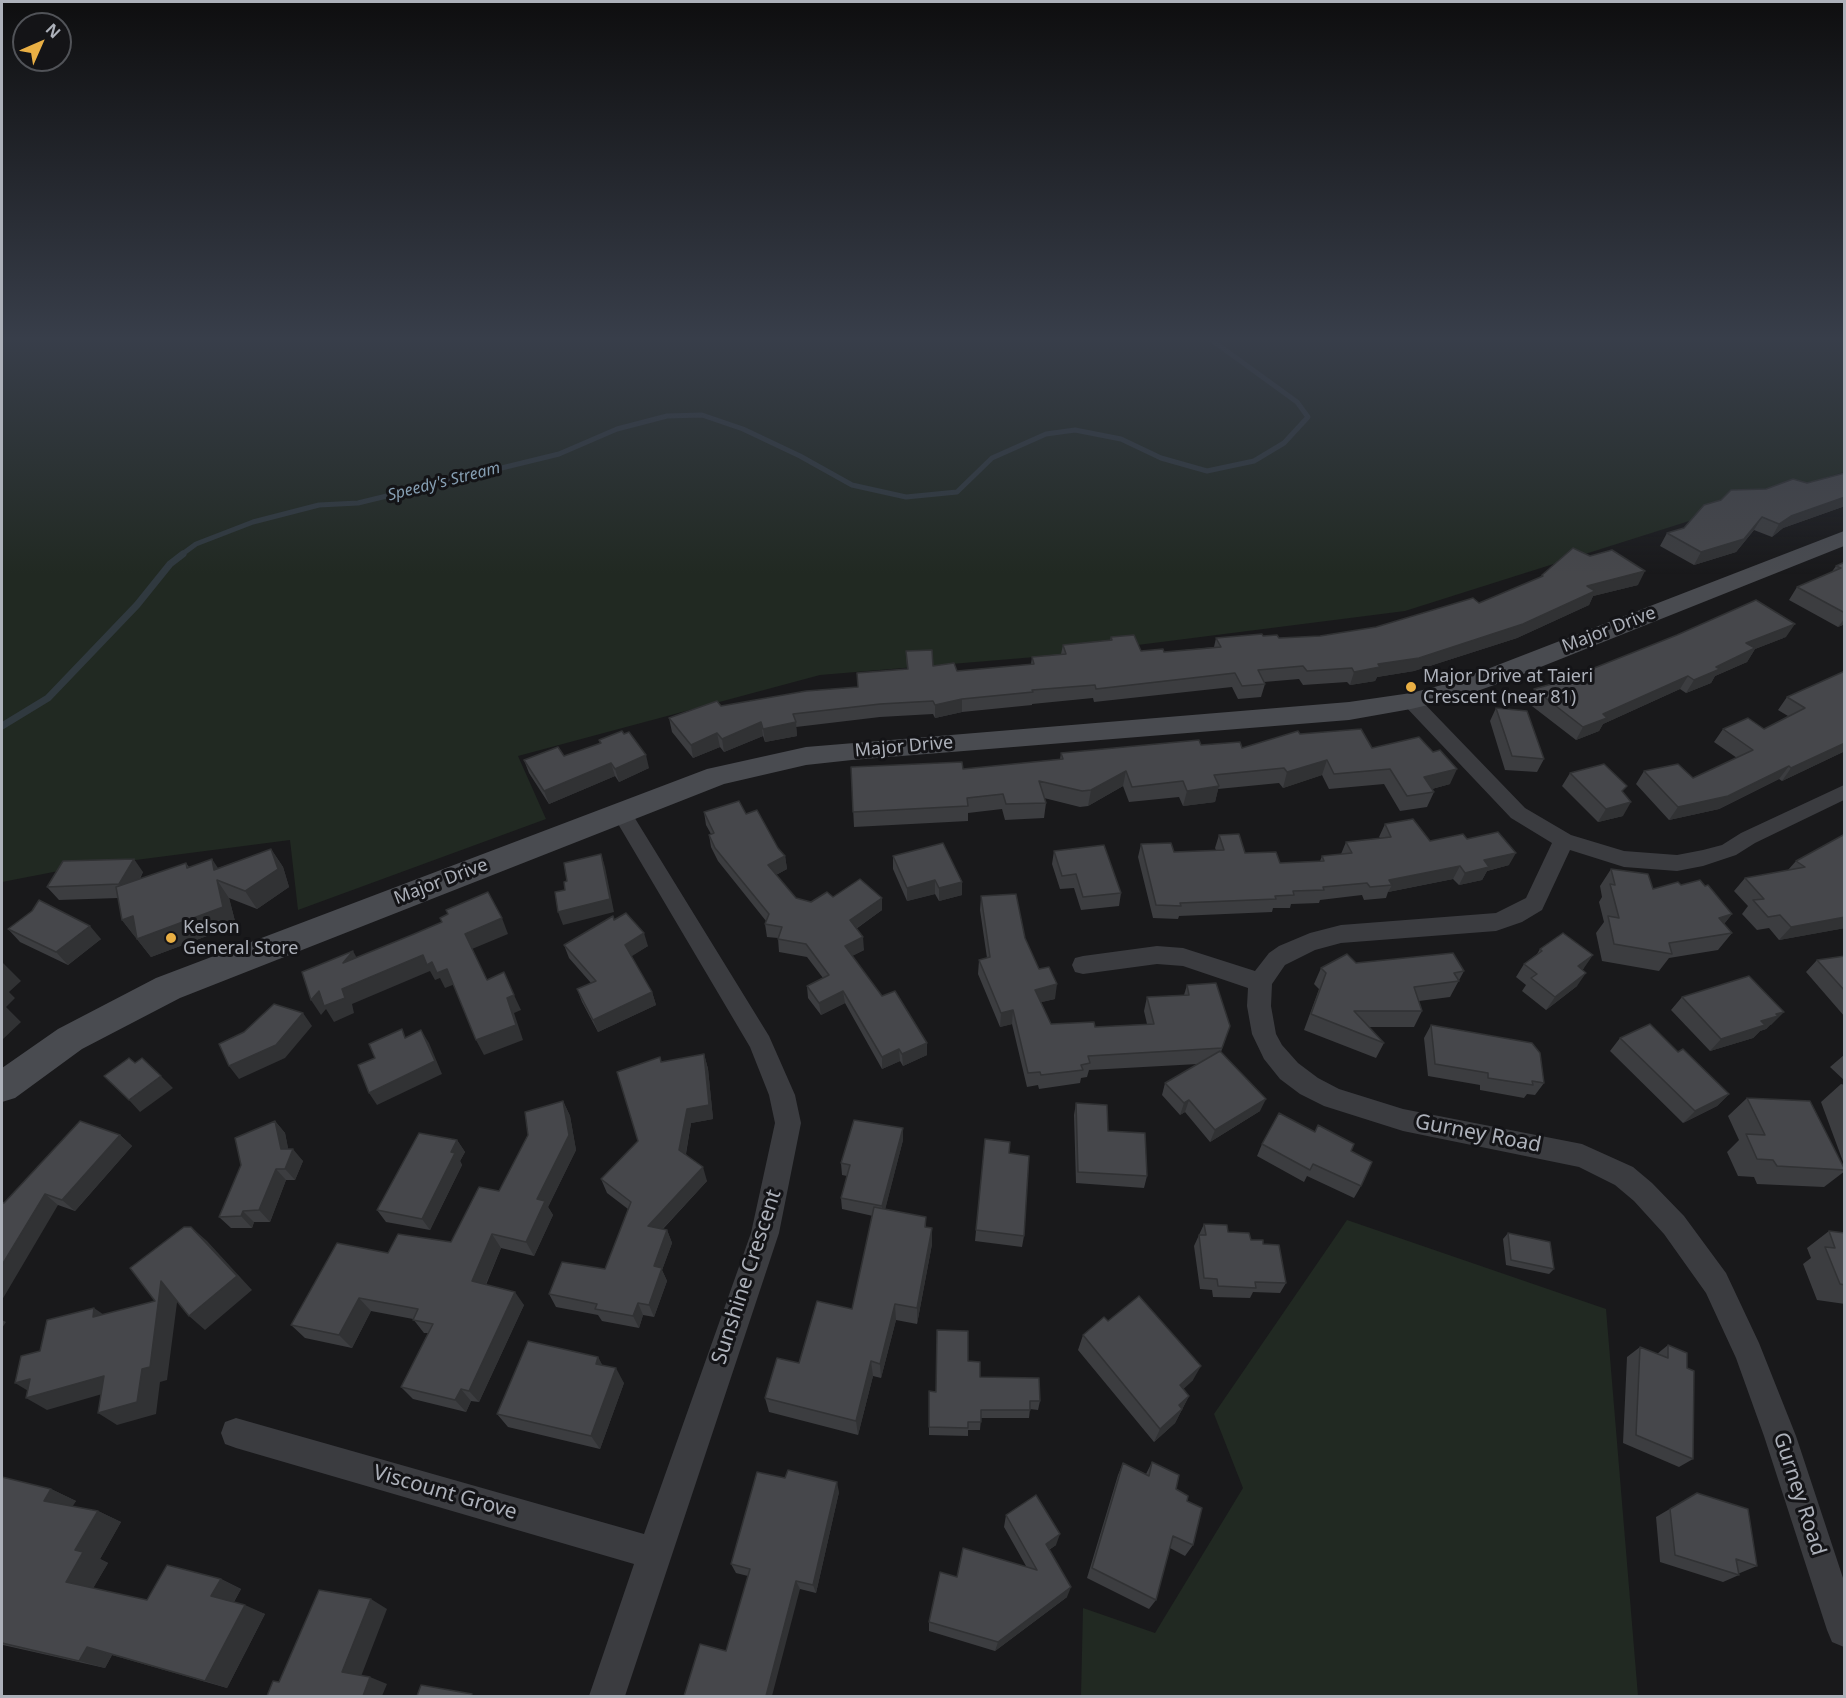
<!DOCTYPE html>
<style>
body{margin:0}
#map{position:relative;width:1846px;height:1698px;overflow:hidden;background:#19191b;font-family:"Noto Sans",sans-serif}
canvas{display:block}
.frame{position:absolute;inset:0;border:3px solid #adb1ba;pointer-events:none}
.north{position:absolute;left:12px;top:12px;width:60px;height:60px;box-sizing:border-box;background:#141417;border:2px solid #515358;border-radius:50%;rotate:45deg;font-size:16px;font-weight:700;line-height:24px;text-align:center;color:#adb1ba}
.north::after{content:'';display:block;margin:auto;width:21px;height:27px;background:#e9af44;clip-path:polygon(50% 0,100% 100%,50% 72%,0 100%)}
</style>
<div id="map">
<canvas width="1846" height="1698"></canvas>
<div class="frame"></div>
<div class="north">N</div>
</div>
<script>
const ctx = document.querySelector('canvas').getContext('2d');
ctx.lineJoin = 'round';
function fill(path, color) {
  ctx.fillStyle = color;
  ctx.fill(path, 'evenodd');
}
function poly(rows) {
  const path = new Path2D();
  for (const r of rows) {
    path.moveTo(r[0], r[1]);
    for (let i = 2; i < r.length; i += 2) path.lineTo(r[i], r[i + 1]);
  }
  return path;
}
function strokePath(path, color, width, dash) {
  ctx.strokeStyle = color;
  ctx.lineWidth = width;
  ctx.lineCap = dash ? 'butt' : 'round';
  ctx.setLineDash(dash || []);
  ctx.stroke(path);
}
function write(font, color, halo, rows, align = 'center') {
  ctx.font = font + ' "Noto Sans",sans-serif';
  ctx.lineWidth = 6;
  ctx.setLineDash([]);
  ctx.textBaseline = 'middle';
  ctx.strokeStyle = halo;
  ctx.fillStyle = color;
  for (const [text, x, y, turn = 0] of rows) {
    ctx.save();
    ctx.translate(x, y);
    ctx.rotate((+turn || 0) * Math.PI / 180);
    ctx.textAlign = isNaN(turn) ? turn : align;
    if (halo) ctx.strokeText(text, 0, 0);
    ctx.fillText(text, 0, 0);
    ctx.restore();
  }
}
const green = poly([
 [2,336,1844,336,1844,472,1405,611,1059,655,820,675,518,756,546,819,298,910,290,840,74,868,2,882],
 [1347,1220,1606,1309,1638,1696,1081,1696,1083,1608,1155,1633,1243,1488,1214,1414]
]);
const streamFar1 = poly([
 [181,555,196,544,253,522,319,505,358,503,559,454,617,429,667,416,702,415,743,429,800,456,852,485,906,497,957,492,992,458,1046,434,1075,430,1121,439,1161,458,1207,471,1254,461,1284,443,1308,417,1297,402,1206,336]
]);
const stream = poly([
 [2,726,48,698,137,605,170,564,183,554]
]);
const street = poly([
 [1411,695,1418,697,1525,808,1571,835,1624,851,1677,855,1703,850,1722,845,1741,833,1844,785,1844,800,1755,843,1736,855,1703,866,1677,871,1624,867,1570,850,1542,910,1522,922,1496,931,1341,943,1315,950,1285,965,1272,984,1271,1006,1276,1034,1282,1045,1298,1063,1318,1078,1339,1089,1403,1109,1582,1144,1633,1167,1652,1183,1684,1216,1726,1273,1759,1343,1796,1436,1844,1581,1844,1647,1832,1642,1827,1630,1764,1436,1736,1358,1706,1293,1664,1234,1634,1201,1615,1185,1579,1167,1403,1131,1324,1106,1300,1094,1280,1079,1264,1059,1252,1034,1247,1006,1248,988,1183,966,1157,964,1083,974,1075,972,1072,965,1075,958,1083,956,1157,946,1183,948,1255,971,1269,953,1279,946,1310,933,1341,925,1496,913,1526,898,1552,843,1511,818,1404,705,1402,701,1404,697,1411,695],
 [621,805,628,807,769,1036,795,1095,801,1123,779,1233,625,1696,589,1696,634,1564,236,1448,225,1444,221,1433,225,1422,236,1418,644,1534,751,1233,775,1123,769,1095,750,1047,611,812,614,807,621,805]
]);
const secondary = poly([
 [1844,531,1844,546,1508,680,1458,698,1411,709,1349,720,852,760,806,765,724,784,180,998,82,1049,15,1098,2,1102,2,1068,58,1029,156,978,707,769,806,747,1349,702,1411,693,1442,685,1490,668,1844,531]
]);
const wall = poly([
 [1845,473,1845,506,1783,528,1772,537,1754,530,1736,552,1694,565,1660,546,1667,533,1684,528,1766,489,1807,483],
 [1845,562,1845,624,1838,627,1789,600,1797,587,1831,573,1836,566],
 [1542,575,1638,585,1593,596,1589,605,1517,638,1414,671,1377,677,1375,681,1350,685,1347,682,1303,685,1299,679,1264,682,1265,684,1261,697,1238,699,1232,687,1094,702,1093,698,1032,704,1032,705,962,712,935,718,933,714,880,717,796,727,797,736,765,742,763,736,724,752,720,747,693,758,672,732,669,718,721,706,858,687,857,673,907,669,906,651,933,666,957,671,1031,664,1032,657,1061,654,1063,645,1110,640,1111,637,1141,651,1164,652,1214,647,1216,638,1263,636,1279,638,1320,636,1376,627,1479,603,1540,577],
 [1786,637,1755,649,1747,662,1715,676,1711,683,1686,693,1680,689,1603,724,1599,731,1576,740,1528,703,1534,689],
 [1845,671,1843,752,1782,781,1779,779,1719,809,1669,820,1636,784,1644,771,1693,778,1737,758,1714,742,1723,729,1764,729,1788,716,1778,710,1787,697],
 [1496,708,1544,759,1537,772,1505,770,1490,721],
 [1300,734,1372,748,1450,784,1432,789,1434,792,1427,807,1400,811,1384,784,1329,789,1322,775,1283,788,1279,783,1218,789,1215,802,1183,806,1179,797,1129,802,1123,786,1088,806,1080,807,1044,798,1046,803,1044,818,1005,820,1002,809,968,813,968,821,854,827,851,767,963,769,1060,759,1061,753,1201,745,1242,748],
 [599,740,649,768,619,782,615,776,549,804,529,773,524,760,564,756,600,744],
 [1570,773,1623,792,1623,816,1598,822,1562,786],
 [704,812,746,814,785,856,787,869,776,875,796,898,811,902,833,897,882,910,856,929,864,950,852,956,882,996,927,1043,927,1055,903,1066,900,1061,882,1069,845,1003,821,1015,808,998,807,986,823,978,807,957,779,952,778,938,767,937,765,924,766,921,718,861,711,847,709,835,711,834,706,825],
 [1385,824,1430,841,1467,839,1509,865,1487,871,1482,880,1459,885,1453,879,1388,892,1386,898,1364,900,1362,895,1320,900,1319,903,1291,904,1290,908,1273,908,1272,912,1179,916,1178,919,1153,918,1138,857,1141,844,1174,852,1216,850,1215,848,1219,835,1245,853,1280,863,1320,861,1322,856,1341,854,1346,842,1380,838,1379,837],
 [1845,834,1845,928,1779,940,1769,928,1757,930,1742,914,1748,906,1734,891,1745,878,1788,870,1796,861],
 [271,849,283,867,289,887,257,909,229,898,236,925,151,957,122,920,118,898,59,900,47,887,143,872,140,879,186,863,189,867,218,868],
 [1054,851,1121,893,1119,906,1081,910,1074,888,1060,889,1052,864],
 [893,856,962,895,939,901,935,894,907,901,893,869],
 [1611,869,1653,889,1681,885,1732,914,1724,924,1732,933,1718,950,1669,958,1659,971,1602,961,1596,933,1604,922,1599,902,1602,897,1600,886],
 [981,896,1025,938,1039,969,1055,999,1041,1002,1051,1024,1095,1027,1147,1024,1144,1011,1147,997,1184,995,1187,985,1230,1026,1221,1052,1260,1111,1210,1142,1185,1112,1180,1115,1162,1095,1165,1083,1198,1064,1089,1070,1087,1077,1081,1078,1080,1083,1039,1089,1038,1085,1027,1087,1012,1024,1000,1027,978,974,979,960,987,958,980,910],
 [614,920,648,946,631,956,652,992,656,1005,598,1032,582,1002,577,989,591,983,569,958,564,945],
 [8,929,101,939,68,965,20,942],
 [1540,949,1584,968,1582,970,1577,986,1546,1010,1522,991,1526,985,1516,977,1524,964,1537,954],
 [1845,956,1845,1017,1806,972,1817,960],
 [1356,963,1464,971,1450,997,1419,1001,1422,1011,1414,1027,1369,1027,1384,1043,1376,1058,1304,1030,1319,989,1314,984,1321,968],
 [1682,997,1772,1024,1770,1025,1766,1029,1760,1031,1753,1038,1710,1051,1671,1010],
 [1431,1025,1544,1083,1535,1095,1527,1094,1524,1098,1480,1090,1480,1085,1428,1076,1424,1038],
 [1620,1038,1678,1052,1729,1094,1717,1106,1683,1123,1610,1051],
 [704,1054,708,1069,713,1119,691,1123,686,1154,707,1181,663,1229,667,1230,672,1243,662,1270,667,1281,654,1317,643,1315,639,1328,602,1321,598,1315,556,1307,549,1294,605,1269,628,1209,607,1193,601,1179,638,1141,661,1062],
 [1844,1055,1845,1055,1845,1081,1830,1067],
 [1841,1084,1845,1085,1845,1167,1821,1102],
 [1747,1098,1845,1168,1845,1171,1824,1187,1757,1184,1754,1177,1738,1176,1727,1152,1739,1140,1728,1116],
 [563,1101,570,1116,576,1150,548,1207,553,1215,534,1256,501,1248,486,1285,524,1305,479,1402,471,1401,466,1412,413,1399,401,1387,428,1333,424,1333,413,1319,371,1311,352,1348,305,1338,291,1325,451,1242,499,1191],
 [1076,1103,1108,1131,1147,1176,1144,1188,1076,1183,1074,1115],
 [275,1121,285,1133,288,1149,303,1161,295,1180,286,1180,270,1222,254,1222,252,1228,231,1228,219,1217],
 [120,1135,132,1146,75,1211,58,1205,4,1203],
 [985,1139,1009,1153,1024,1236,1022,1247,975,1241],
 [457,1140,465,1152,460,1161,462,1165,430,1230,386,1222,377,1210],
 [903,1140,885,1209,926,1217,926,1227,932,1228,932,1244,917,1324,896,1320,881,1378,873,1376,858,1435,769,1412,765,1398,852,1309,873,1216,842,1209,841,1198,847,1176,842,1175,841,1163],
 [1262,1144,1351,1151,1361,1186,1354,1198,1307,1176,1304,1182,1257,1156],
 [1204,1224,1263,1244,1286,1283,1280,1293,1253,1292,1250,1298,1213,1297,1212,1290,1200,1289,1194,1246],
 [1829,1231,1845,1233,1845,1304,1817,1300,1803,1264,1811,1258,1807,1248],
 [1508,1233,1554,1269,1549,1274,1506,1265,1503,1239],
 [1108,1321,1193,1380,1183,1389,1189,1396,1175,1423,1154,1442,1078,1350,1083,1335],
 [1668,1345,1687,1368,1693,1459,1679,1467,1623,1443,1627,1357,1640,1347,1657,1354],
 [598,1357,602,1365,624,1383,600,1449,508,1427,497,1414],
 [968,1361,980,1377,1040,1401,1038,1410,1030,1409,1029,1418,981,1418,980,1430,968,1430,968,1436,929,1435,929,1391,936,1392],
 [1152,1462,1187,1501,1193,1545,1185,1556,1170,1548,1156,1600,1149,1609,1087,1578,1118,1475,1123,1463,1146,1474],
 [2,1477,51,1489,76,1501,72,1506,98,1511,121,1522,100,1559,108,1563,93,1588,147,1600,221,1579,241,1589,234,1602,265,1614,227,1688,112,1655,105,1668,3,1645,2,1647],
 [839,1492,816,1593,800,1589,726,1651,748,1576,736,1573,731,1564],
 [1697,1493,1757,1566,1740,1573,1738,1573,1739,1575,1723,1582,1660,1562,1656,1517],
 [1006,1515,1056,1545,1049,1550,1067,1597,995,1651,929,1631,929,1622,957,1577,1026,1566,1004,1527]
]);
const shadedWall = poly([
 [1845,497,1845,506,1783,528,1772,537,1779,524,1791,516],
 [1762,517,1754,530,1736,552,1694,565,1701,552],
 [1645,571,1638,585,1593,596,1589,605,1517,638,1414,671,1377,677,1375,681,1350,685,1354,672,1378,664,1587,586],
 [1845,618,1845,624,1838,627],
 [1795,624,1786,637,1755,649,1747,662,1715,676,1711,683,1686,693,1694,680,1716,667,1746,643],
 [1688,676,1680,689,1603,724,1599,731,1576,740,1583,727,1603,714],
 [962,699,962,712,935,718,935,705],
 [761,722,763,736,724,752,722,739],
 [796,722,797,736,765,742,763,729],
 [717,733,720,747,693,758,691,745],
 [1845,742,1845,750,1843,752,1782,781,1791,768],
 [646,755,649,768,619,782,615,769],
 [1327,760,1322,775,1283,788,1287,772],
 [611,763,615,776,549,804,544,791],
 [1789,766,1779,779,1719,809,1669,820,1678,807],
 [1457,769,1450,784,1417,793,1424,777],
 [1126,771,1123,786,1088,806,1091,790],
 [1219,786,1215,802,1183,806,1187,791],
 [1631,802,1623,816,1598,822,1606,809],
 [271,849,283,867,289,887,257,909,245,891],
 [1516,853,1509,865,1487,871,1482,880,1459,885,1465,873,1484,860],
 [601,854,605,867,614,912,563,925,558,912],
 [785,856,787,869,770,878,768,865],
 [134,859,143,872,129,897,119,884],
 [212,859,224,877,214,870],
 [1460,866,1453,879,1388,892,1392,885,1389,880],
 [217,880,229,898,236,925,151,957,137,939],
 [935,880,935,894,907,901,907,888],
 [962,882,962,895,939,901,939,888],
 [882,898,882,910,851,932,850,920],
 [1732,914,1718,931,1719,918],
 [133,916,136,938,122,920],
 [1845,917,1845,928,1779,940,1791,927],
 [502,918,508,934,472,949,465,934],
 [90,926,101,939,68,965,56,952],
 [644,933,648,946,629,958,625,945],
 [863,937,864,950,846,959,845,946],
 [353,951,362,967,343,963],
 [423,955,432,962,447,969,455,984,445,988,440,978,435,980,430,971,352,1004,354,1013,334,1022,326,1009,321,1015,311,1000,319,991,342,989],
 [1593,955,1584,968,1569,979,1578,966],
 [2,962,21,981,9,992,15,998,6,1007,21,1022,2,1040],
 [1586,973,1577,986,1546,1010,1555,997],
 [1057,984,1055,999,1034,1004,1035,990],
 [843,991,845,1003,821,1015,819,1003],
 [652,992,656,1005,598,1032,593,1020],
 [514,995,521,1010,514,1013,523,1040,484,1055,476,1040,507,998],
 [1013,1010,1012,1024,1000,1027,1001,1013],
 [1784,1012,1772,1024,1770,1025,1766,1029,1760,1031,1753,1038,1710,1051,1721,1039,1776,1014],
 [303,1013,312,1026,285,1058,239,1079,229,1066],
 [421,1030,429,1043,442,1074,377,1105,369,1093],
 [927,1043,927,1055,903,1066,902,1054],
 [899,1049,900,1061,882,1069,882,1057],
 [704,1054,708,1069,713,1119,691,1123,684,1164,679,1150,687,1109],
 [161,1076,173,1088,140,1112,129,1100],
 [1729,1094,1717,1106,1683,1123,1695,1111],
 [1266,1099,1260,1111,1210,1142,1215,1130],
 [1189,1100,1185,1112,1180,1115,1184,1103],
 [563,1101,570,1116,576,1150,548,1207,553,1215,534,1256,526,1242],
 [275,1121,285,1133,290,1157,293,1149,303,1161,295,1180,285,1169],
 [903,1128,903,1140,883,1218,882,1206],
 [120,1135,132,1146,75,1211,62,1200],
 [457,1140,465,1152,460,1161,462,1165,430,1230,422,1219],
 [703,1167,707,1181,653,1239,648,1226],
 [276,1169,286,1180,270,1222,259,1210],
 [45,1194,58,1205,2,1300,2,1265],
 [243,1211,254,1222,252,1228,241,1216],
 [191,1227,207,1241,252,1290,205,1330,189,1316],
 [932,1228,932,1244,917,1324,917,1308],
 [667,1230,672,1243,662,1270,667,1281,654,1317,649,1305,654,1266],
 [492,1234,501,1248,481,1295,472,1281],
 [161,1281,178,1295,167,1380,160,1382,156,1414,117,1425,98,1413,142,1369],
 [515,1292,524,1305,479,1402,469,1391],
 [359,1298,371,1311,352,1348,339,1335],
 [638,1303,643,1315,639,1328,633,1316],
 [895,1304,896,1320,881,1378,880,1364],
 [94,1308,113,1321,93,1317],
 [2,1320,6,1322,2,1328],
 [598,1357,606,1372,596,1364],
 [871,1361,873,1376,858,1435,856,1421],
 [1201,1366,1193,1380,1173,1399,1180,1385],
 [616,1368,624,1383,600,1449,591,1436],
 [104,1376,123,1388,47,1410,26,1398,35,1395,15,1383,30,1379],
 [461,1389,471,1401,466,1412,455,1400],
 [1189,1396,1175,1423,1154,1442,1160,1429,1179,1405],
 [837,1482,839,1492,816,1593,813,1585],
 [51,1489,76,1501,68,1513,44,1501],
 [98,1511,121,1522,100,1559,108,1563,91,1592,66,1582,75,1550],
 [1060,1534,1056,1545,1042,1554,1046,1544],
 [221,1579,241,1589,232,1605,211,1596],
 [796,1581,800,1589,772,1696,766,1696],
 [1071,1587,1067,1597,995,1651,998,1642],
 [371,1599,387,1609,360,1679,342,1672],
 [245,1605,265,1614,227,1688,205,1681],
 [87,1647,112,1655,105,1668,79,1661],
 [370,1677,387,1684,382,1696,363,1696]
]);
const building = poly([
 [1845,473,1845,497,1791,516,1779,524,1762,517,1744,539,1701,552,1667,533,1684,528,1704,505,1721,500,1731,490,1766,489,1793,479,1807,483,1845,473],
 [1573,548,1590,556,1612,550,1645,571,1587,586,1595,591,1523,624,1419,658,1378,664,1380,667,1354,672,1352,668,1307,671,1303,666,1258,670,1265,684,1242,686,1235,673,1096,689,1095,685,1032,690,1033,692,962,699,935,705,933,701,880,704,793,714,796,722,763,729,761,722,722,739,717,733,691,745,669,718,717,701,721,706,806,691,858,687,857,673,908,669,906,651,932,650,933,666,954,663,957,671,1034,664,1032,657,1066,654,1063,645,1112,640,1111,637,1134,635,1141,651,1163,649,1164,652,1221,647,1216,638,1262,634,1263,636,1277,635,1279,638,1320,636,1376,627,1473,598,1479,603,1543,576,1542,575,1573,548],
 [1845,562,1845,613,1797,587,1841,568,1836,566,1845,562],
 [1756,600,1795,624,1746,643,1755,648,1716,667,1720,669,1694,680,1688,676,1603,714,1607,718,1583,727,1534,689,1559,682,1677,635,1756,600],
 [1845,671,1845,743,1791,768,1789,766,1728,796,1678,807,1644,771,1678,764,1693,778,1753,750,1723,729,1748,718,1764,729,1805,708,1787,697,1845,671],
 [1496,708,1527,711,1544,759,1512,756,1496,708],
 [1361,729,1372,748,1419,737,1433,752,1440,750,1457,769,1424,777,1434,792,1407,796,1390,769,1334,774,1327,760,1287,772,1284,768,1214,775,1219,786,1187,791,1183,781,1132,787,1126,771,1091,790,1082,791,1039,781,1046,803,1006,804,1003,794,967,798,968,806,853,812,851,767,962,762,963,769,1063,759,1061,753,1199,740,1201,745,1240,742,1242,748,1298,731,1300,734,1361,729],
 [622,731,624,734,629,732,646,755,615,769,611,763,544,791,524,760,558,747,564,756,601,743,599,740,622,731],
 [1604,764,1627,786,1622,791,1631,802,1606,809,1570,773,1604,764],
 [739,801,746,814,757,810,778,848,785,856,768,865,796,898,811,902,827,892,833,897,860,879,882,898,850,920,863,937,845,946,882,996,895,991,927,1043,902,1054,899,1049,882,1057,843,991,819,1003,807,986,829,975,806,944,778,939,782,927,765,924,769,914,715,848,709,835,714,833,704,812,739,801],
 [1413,819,1430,841,1463,834,1467,839,1498,832,1516,853,1484,860,1489,867,1465,873,1460,866,1389,880,1392,885,1370,887,1367,883,1323,887,1324,890,1293,891,1294,895,1275,896,1276,899,1180,903,1181,906,1156,905,1141,844,1171,843,1174,852,1224,850,1219,835,1239,834,1245,853,1276,852,1280,863,1324,861,1322,856,1352,853,1346,842,1391,837,1385,824,1413,819],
 [1845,834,1845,917,1791,927,1780,915,1768,917,1753,900,1764,899,1745,878,1805,867,1796,861,1845,834],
 [943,843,962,882,939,888,935,880,907,888,893,856,943,843],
 [1104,845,1121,893,1083,897,1076,874,1062,876,1054,851,1104,845],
 [271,849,278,869,245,891,217,880,223,907,137,939,133,916,122,920,116,887,186,863,187,868,212,859,214,870,271,849],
 [601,854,610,899,558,912,555,892,565,890,564,882,567,881,564,863,601,854],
 [134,859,119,884,47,887,63,861,134,859],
 [1611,869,1648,874,1653,889,1678,882,1681,885,1700,880,1705,886,1708,885,1732,914,1719,918,1732,933,1669,943,1672,954,1614,944,1608,916,1619,918,1610,884,1615,885,1611,869],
 [488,892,502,918,465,934,487,980,504,972,514,995,507,998,516,1025,476,1040,447,969,437,973,432,962,427,965,423,955,342,989,345,998,324,1006,319,991,311,1000,302,972,353,951,343,963,414,934,442,922,440,918,448,914,446,910,488,892],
 [1016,894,1025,938,1039,969,1049,967,1057,984,1035,990,1051,1024,1094,1022,1095,1027,1154,1024,1147,997,1189,995,1187,985,1216,983,1230,1026,1222,1048,1088,1056,1090,1063,1081,1065,1083,1070,1041,1075,1040,1072,1028,1073,1013,1010,1001,1013,979,960,990,957,981,896,1016,894],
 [39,900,90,926,56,952,8,929,32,911,39,900],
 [626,913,644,933,625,945,652,992,593,1020,577,989,596,981,564,945,613,916,614,920,626,913],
 [1563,933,1593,955,1578,966,1586,973,1555,997,1531,978,1537,974,1524,964,1542,951,1540,949,1563,933],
 [1453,953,1464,971,1454,973,1459,981,1414,987,1422,1011,1354,1011,1384,1043,1311,1014,1326,973,1321,968,1347,954,1356,963,1453,953],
 [1845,956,1845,991,1817,960,1845,956],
 [1749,976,1784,1012,1776,1014,1778,1016,1761,1021,1765,1025,1721,1039,1682,997,1749,976],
 [274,1004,303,1013,276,1045,229,1066,219,1044,244,1032,274,1004],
 [1650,1024,1678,1052,1683,1049,1729,1094,1695,1111,1620,1038,1650,1024],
 [1431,1025,1532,1043,1540,1053,1544,1083,1532,1081,1533,1085,1488,1078,1488,1073,1435,1064,1431,1025],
 [402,1029,405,1038,421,1030,435,1061,369,1093,358,1065,375,1058,369,1044,402,1029],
 [1220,1051,1266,1099,1215,1130,1189,1100,1184,1103,1165,1083,1220,1051],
 [704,1054,709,1105,687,1109,679,1150,703,1167,648,1226,667,1230,654,1266,662,1268,649,1305,638,1303,633,1316,595,1309,597,1304,549,1294,562,1262,605,1269,631,1202,601,1179,638,1141,617,1072,660,1057,661,1062,704,1054],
 [129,1058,135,1063,142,1058,161,1076,129,1100,104,1076,129,1058],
 [1747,1098,1810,1101,1845,1170,1777,1166,1773,1160,1757,1159,1746,1134,1765,1135,1747,1098],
 [563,1101,569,1135,537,1199,545,1201,526,1242,492,1234,472,1281,515,1292,469,1391,461,1389,455,1400,401,1387,433,1324,413,1320,418,1309,359,1298,339,1335,291,1325,337,1243,388,1253,398,1234,451,1242,479,1187,499,1191,528,1135,525,1112,563,1101],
 [1076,1103,1107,1105,1108,1131,1145,1133,1147,1176,1078,1172,1076,1103],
 [1279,1113,1315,1132,1318,1125,1354,1144,1351,1151,1372,1162,1361,1186,1313,1164,1310,1170,1262,1144,1279,1113],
 [854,1120,903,1128,882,1206,841,1198,850,1165,841,1163,854,1120],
 [80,1121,120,1135,62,1200,45,1194,2,1265,2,1202,4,1203,80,1121],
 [275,1121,281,1149,293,1149,285,1169,276,1169,259,1210,243,1211,241,1216,219,1217,241,1165,235,1138,275,1121],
 [419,1133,457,1140,451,1152,455,1153,422,1219,377,1210,419,1133],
 [985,1139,1010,1142,1009,1153,1029,1156,1024,1236,976,1230,985,1139],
 [874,1207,926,1217,925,1227,932,1228,917,1308,895,1304,880,1364,871,1361,856,1421,765,1398,777,1358,799,1363,817,1301,852,1309,874,1207],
 [1204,1224,1227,1225,1228,1232,1249,1233,1251,1240,1263,1240,1263,1244,1279,1245,1286,1283,1255,1282,1256,1288,1218,1286,1217,1279,1204,1278,1199,1235,1206,1235,1204,1224],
 [184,1227,191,1227,237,1276,189,1316,161,1281,150,1367,142,1369,137,1402,98,1413,104,1376,26,1398,30,1379,15,1383,21,1356,40,1351,47,1320,94,1308,93,1317,155,1301,130,1268,184,1227],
 [1829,1231,1845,1233,1845,1285,1840,1284,1825,1247,1835,1248,1829,1231],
 [1508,1233,1550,1242,1554,1269,1511,1260,1508,1233],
 [1139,1296,1201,1366,1180,1385,1189,1396,1179,1405,1182,1409,1160,1429,1083,1335,1104,1317,1108,1321,1139,1296],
 [937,1330,968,1331,968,1361,980,1362,980,1377,1039,1378,1040,1401,1030,1401,1030,1410,981,1410,981,1422,968,1422,968,1428,929,1427,929,1391,936,1392,937,1330],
 [528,1341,598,1357,596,1364,616,1368,591,1436,497,1414,528,1341],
 [1668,1345,1687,1353,1687,1368,1694,1371,1693,1459,1636,1435,1640,1347,1668,1358,1668,1345],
 [1152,1462,1179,1475,1176,1489,1188,1496,1187,1501,1202,1508,1193,1545,1173,1536,1156,1600,1092,1568,1123,1463,1149,1476,1152,1462],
 [788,1470,837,1482,813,1585,796,1581,766,1696,684,1696,700,1644,726,1651,750,1569,731,1564,757,1472,785,1478,788,1470],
 [2,1477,51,1489,44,1501,98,1511,75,1550,83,1552,66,1582,147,1600,167,1565,221,1579,211,1596,245,1605,205,1681,87,1647,79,1661,2,1643,2,1477],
 [1697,1493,1748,1509,1757,1566,1736,1559,1739,1575,1675,1555,1670,1509,1697,1493],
 [1036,1495,1060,1534,1046,1544,1071,1587,998,1642,929,1622,940,1572,957,1577,963,1548,1037,1570,1006,1515,1036,1495],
 [319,1590,371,1599,342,1672,370,1677,363,1696,267,1696,273,1681,279,1682,319,1590],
 [421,1685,472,1694,471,1696,417,1696,421,1685]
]);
const markers = [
 [1411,687,6,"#e9af44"],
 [171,938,6,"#e9af44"]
];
const farWaternames = [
 ["Speedy's Stream",444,482,-14]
];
const streetNames = [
 ["Major Drive",1609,630,-21],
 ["Major Drive",904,747,-5],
 ["Major Drive",441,882,-21]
];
const poiNames = [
 ["Major Drive at Taieri",1423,677],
 ["Crescent (near 81)",1423,698],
 ["Kelson",183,928],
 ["General Store",183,949]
];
const nearStreetnames = [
 ["Gurney Road",1478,1134,11],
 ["Sunshine Crescent",747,1277,-72],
 ["Viscount Grove",445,1493,16],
 ["Gurney Road",1799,1494,72]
];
fill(green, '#212922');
strokePath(streamFar1, '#30393f', 5);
strokePath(stream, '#30393f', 7);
fill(street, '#3b3c40');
fill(secondary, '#494b50');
fill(wall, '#3c3d40');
fill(shadedWall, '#313234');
fill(building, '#46474b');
strokePath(building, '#313234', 1.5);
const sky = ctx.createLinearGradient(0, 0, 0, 574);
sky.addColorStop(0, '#0e0e0f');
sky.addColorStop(0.59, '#383e4a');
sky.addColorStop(1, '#383e4a00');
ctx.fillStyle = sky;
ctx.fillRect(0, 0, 1846, 574);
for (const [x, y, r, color] of markers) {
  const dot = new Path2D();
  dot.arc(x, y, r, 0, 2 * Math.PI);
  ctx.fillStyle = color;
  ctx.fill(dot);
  strokePath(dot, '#141417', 2);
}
write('italic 16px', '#869fb3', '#141417', farWaternames);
write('18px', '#adb1ba', '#141417', streetNames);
write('18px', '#adb1ba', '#141417', poiNames, 'left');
write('21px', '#adb1ba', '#141417', nearStreetnames);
</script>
